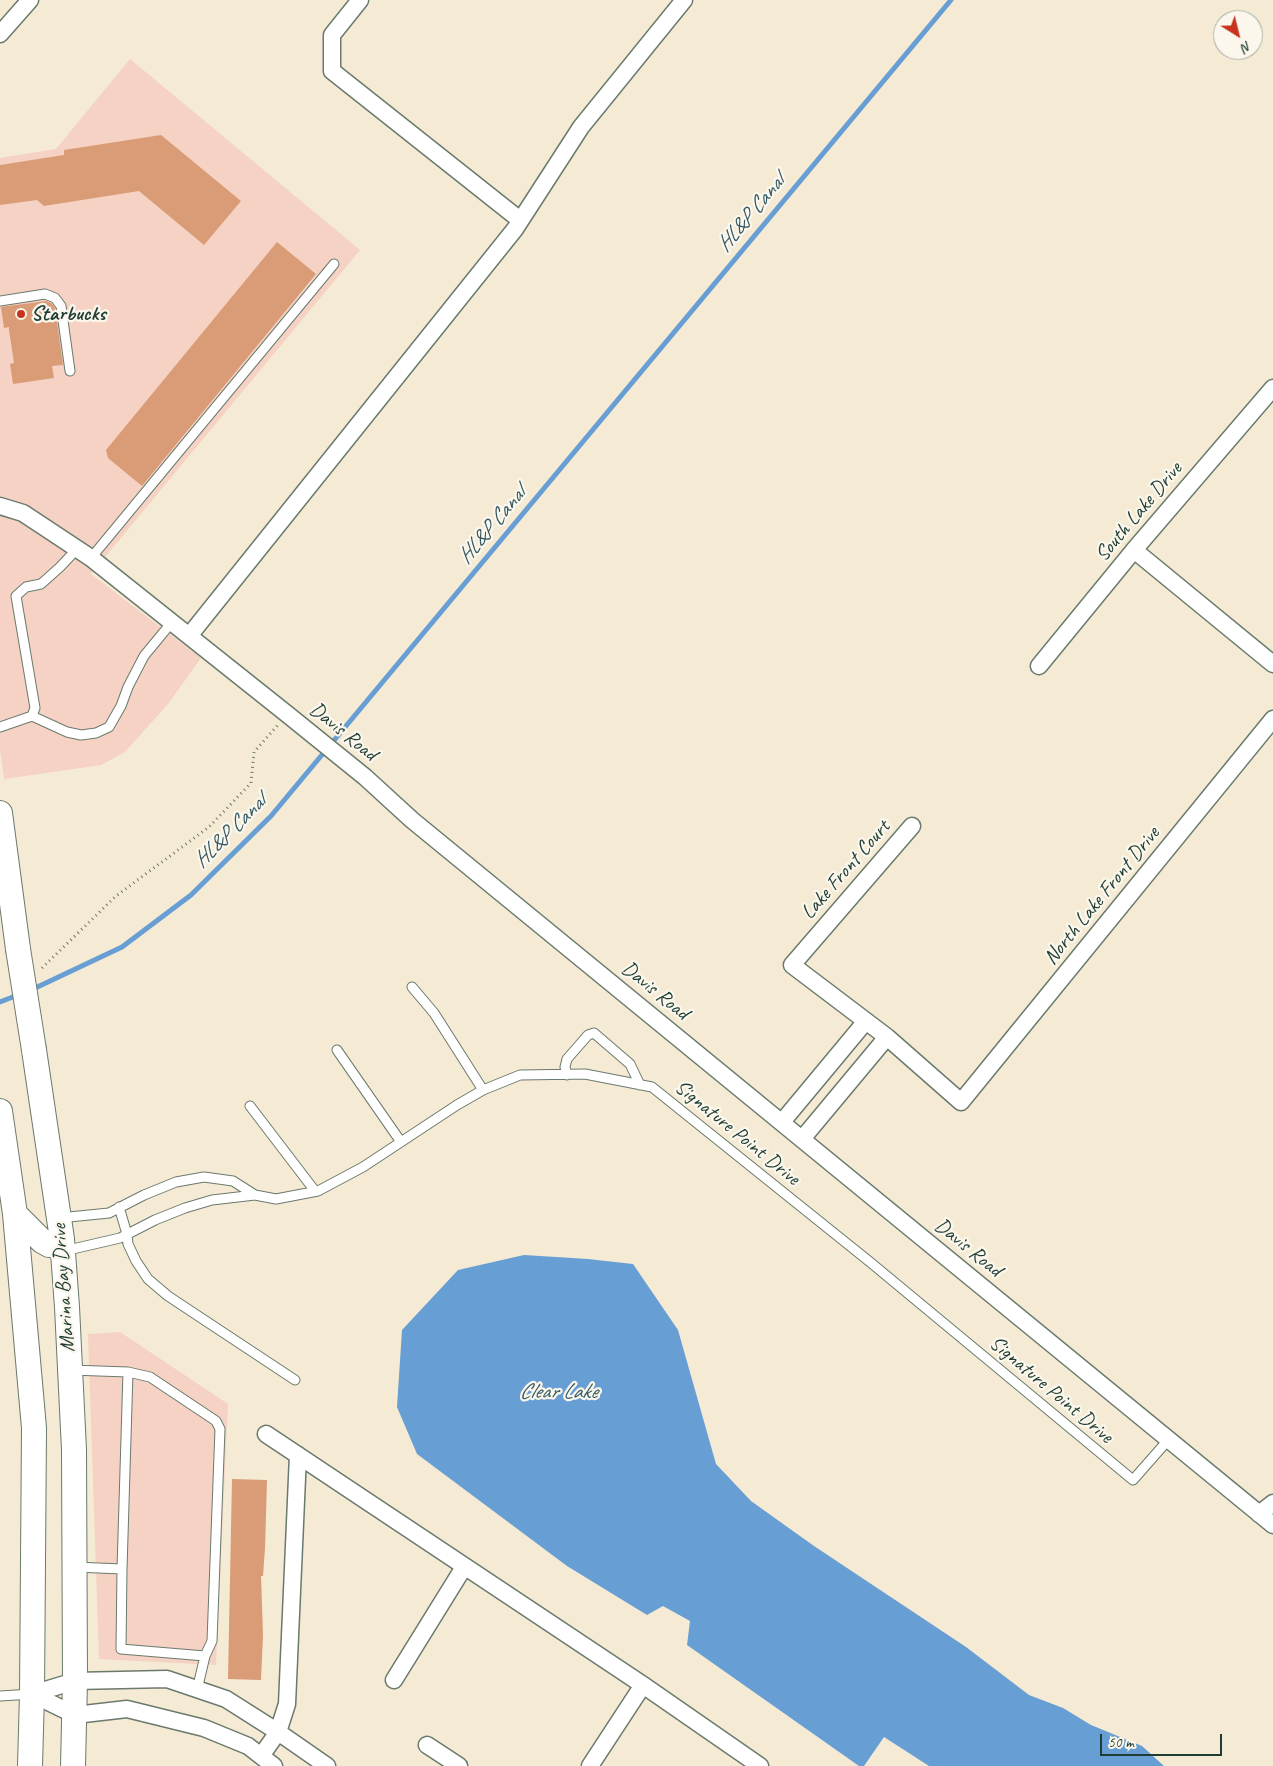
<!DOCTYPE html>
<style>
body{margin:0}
#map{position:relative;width:1273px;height:1766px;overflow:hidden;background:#f5ead4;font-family:Caveat,sans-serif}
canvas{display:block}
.north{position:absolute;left:1213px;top:10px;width:50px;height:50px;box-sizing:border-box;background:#fbf7ec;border:1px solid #a3ada2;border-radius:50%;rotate:144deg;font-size:14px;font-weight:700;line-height:20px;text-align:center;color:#1f3d34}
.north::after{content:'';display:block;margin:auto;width:18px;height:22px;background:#c8321e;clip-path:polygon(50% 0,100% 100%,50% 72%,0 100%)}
.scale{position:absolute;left:1100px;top:1734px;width:122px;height:22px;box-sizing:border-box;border:2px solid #1f3d34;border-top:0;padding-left:6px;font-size:15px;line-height:18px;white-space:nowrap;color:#1f3d34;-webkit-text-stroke:4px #fbf7ec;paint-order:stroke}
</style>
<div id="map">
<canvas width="1273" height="1766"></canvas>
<div class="north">N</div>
<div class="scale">50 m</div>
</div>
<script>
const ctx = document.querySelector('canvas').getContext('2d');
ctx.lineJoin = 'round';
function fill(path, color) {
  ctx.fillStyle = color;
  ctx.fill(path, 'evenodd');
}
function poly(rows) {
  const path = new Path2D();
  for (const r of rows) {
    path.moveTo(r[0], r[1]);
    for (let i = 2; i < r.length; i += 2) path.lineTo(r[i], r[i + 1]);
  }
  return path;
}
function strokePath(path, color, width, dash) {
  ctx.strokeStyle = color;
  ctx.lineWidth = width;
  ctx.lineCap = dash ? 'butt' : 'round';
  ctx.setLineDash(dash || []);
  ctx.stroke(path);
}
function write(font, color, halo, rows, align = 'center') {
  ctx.font = font + ' Caveat,sans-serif';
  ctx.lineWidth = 4.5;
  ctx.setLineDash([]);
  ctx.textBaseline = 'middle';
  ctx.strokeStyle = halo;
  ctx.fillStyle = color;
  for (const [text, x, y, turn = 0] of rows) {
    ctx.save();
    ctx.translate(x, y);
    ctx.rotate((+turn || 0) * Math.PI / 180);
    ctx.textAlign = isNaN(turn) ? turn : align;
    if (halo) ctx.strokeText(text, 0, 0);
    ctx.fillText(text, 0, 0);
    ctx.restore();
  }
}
const built = poly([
 [130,59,360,250,91,574,201,658,168,704,125,752,101,765,4,779,0,750,0,158,56,149],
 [120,1332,228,1404,216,1665,99,1659,88,1334]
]);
const water = poly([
 [524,1255,588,1259,633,1264,678,1330,716,1464,751,1501,814,1546,966,1647,1029,1695,1063,1708,1091,1725,1142,1746,1164,1766,929,1766,884,1737,864,1766,859,1766,687,1645,690,1621,663,1606,647,1615,567,1566,417,1454,397,1407,402,1330,458,1270]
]);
const stream = poly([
 [31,990,122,947,191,895,271,816,951,0],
 [0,1002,18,995]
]);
const building = poly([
 [161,135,241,201,204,245,139,191,44,206,37,200,0,205,0,165,64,155,64,150],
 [277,242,316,274,142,486,108,458,106,450],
 [46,301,51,303,55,308,63,365,52,366,54,378,13,384,10,364,14,363,9,330,9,327,4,328,1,307],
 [232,1479,267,1480,265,1548,263,1576,261,1576,263,1635,261,1680,228,1679]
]);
const path = poly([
 [42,968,116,896,209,827,251,783,254,752,278,725]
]);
const service = poly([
 [0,301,45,294,55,298,61,306,70,371],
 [91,558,334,264],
 [32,716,67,732,81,735,96,733,109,727,121,706,128,687,144,656,172,622],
 [0,727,32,716,35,708,16,596,26,587,41,584,60,567,77,549],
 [412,987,434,1013,483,1090],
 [337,1050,401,1142],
 [567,1075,565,1067,567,1059,588,1035,594,1033,630,1064,640,1085],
 [250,1106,315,1191],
 [119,1207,127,1234,128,1244,136,1261,148,1279,168,1296,295,1380],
 [59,1218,109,1213,144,1195,176,1182,204,1177,233,1181,255,1195],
 [64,1251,120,1238,155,1220,185,1208,212,1200,255,1195,276,1199,318,1191,363,1167,457,1105,483,1090,520,1075,585,1074,652,1087,870,1262,1133,1480,1169,1439],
 [70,1370,128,1372,122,1569,75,1567],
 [128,1372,150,1377,216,1421,220,1429,212,1641,205,1656],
 [122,1569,121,1649,205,1656,197,1690],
 [0,1696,32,1694]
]);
const minor = poly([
 [360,0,332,35,332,71,520,220],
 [0,34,30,0],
 [0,506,23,513,91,558,287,714,365,777,412,820,1273,1525],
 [1134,550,1273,664],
 [189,636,515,229,581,127,684,0],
 [1039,666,1134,550,1273,388],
 [912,826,792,965,887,1037,961,1102,1273,719],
 [782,1122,866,1021],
 [802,1139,887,1037],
 [266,1434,643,1685,760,1766],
 [1259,1514,1273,1503],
 [394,1680,464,1567],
 [32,1694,75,1681,167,1679,226,1699,278,1732,327,1766],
 [32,1694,75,1715,127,1709,204,1728,248,1746,274,1766],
 [427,1745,459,1766],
 [261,1756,278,1732,287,1704,298,1455],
 [590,1766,643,1685]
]);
const secondary = poly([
 [0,813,18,949],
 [34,1050,62,1239,67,1307,74,1450,75,1681,73,1766],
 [0,1111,15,1214,34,1428,32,1694,30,1766],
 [15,1214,42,1241,49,1245,56,1244,62,1239]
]);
const secondaryBridge = poly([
 [18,949,34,1050]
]);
const markers = [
 [21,314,5,"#c8321e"]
];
const poiNames = [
 ["Starbucks",31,314]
];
const streetNames = [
 ["South Lake Drive",1139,512,-50],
 ["Davis Road",343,732,39],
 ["Lake Front Court",846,870,-49],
 ["North Lake Front Drive",1102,896,-51],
 ["Davis Road",655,991,39],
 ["Signature Point Drive",737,1133,39],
 ["Davis Road",968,1248,39],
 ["Marina Bay Drive",64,1288,-94],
 ["Signature Point Drive",1051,1390,40]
];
const waterNames = [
 ["HL&P Canal",751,214,-50],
 ["HL&P Canal",492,526,-50],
 ["HL&P Canal",230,832,-45],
 ["Clear Lake",558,1392]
];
fill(built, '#f5d2c3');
fill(water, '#679ed4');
strokePath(stream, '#679ed4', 5);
fill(building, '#d99c76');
strokePath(service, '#6a7a6c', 11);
strokePath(minor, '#6a7a6c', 19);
strokePath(secondary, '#6a7a6c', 26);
strokePath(path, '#6a7a6c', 3, [1, 4]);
strokePath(service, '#fff', 9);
strokePath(minor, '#fff', 16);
strokePath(secondary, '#fff', 24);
strokePath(secondaryBridge, '#6a7a6c', 26, []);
strokePath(secondaryBridge, '#fff', 24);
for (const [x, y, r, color] of markers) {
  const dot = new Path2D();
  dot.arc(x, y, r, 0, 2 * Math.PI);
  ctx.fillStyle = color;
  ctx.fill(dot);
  strokePath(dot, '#fbf7ec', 2);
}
write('bold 21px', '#1f3d34', '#fbf7ec', poiNames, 'left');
write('21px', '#1f3d34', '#fbf7ec', streetNames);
write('italic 22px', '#355a64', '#fbf7ec', waterNames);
</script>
